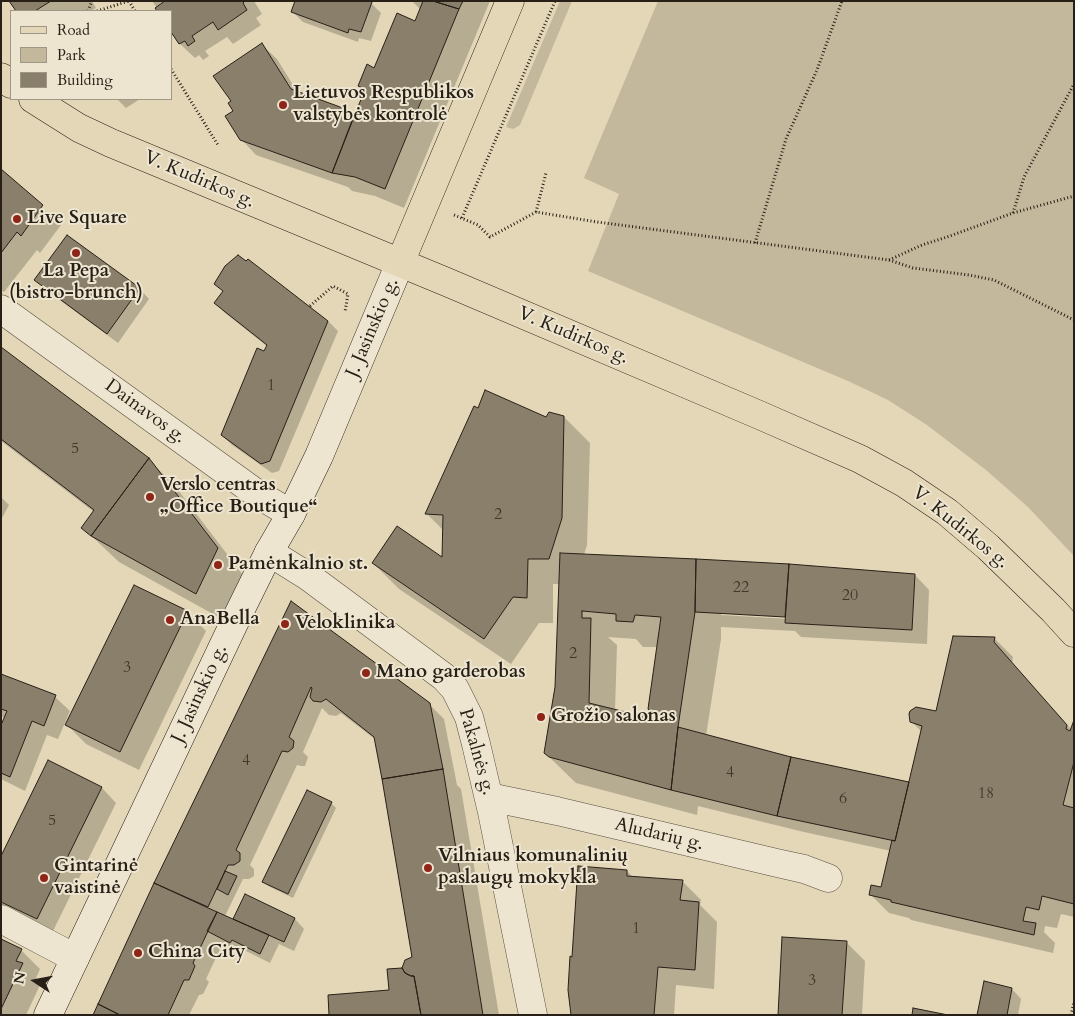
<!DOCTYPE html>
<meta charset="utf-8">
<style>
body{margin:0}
#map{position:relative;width:1075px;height:1016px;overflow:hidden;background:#e3d7b7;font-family:Cardo,serif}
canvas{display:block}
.frame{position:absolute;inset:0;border:2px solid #282017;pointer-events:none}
.legend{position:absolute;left:10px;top:10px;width:162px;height:90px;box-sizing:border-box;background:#ede5d0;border:1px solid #9e9686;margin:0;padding:6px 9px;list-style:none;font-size:15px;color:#282017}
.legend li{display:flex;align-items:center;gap:10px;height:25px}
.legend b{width:25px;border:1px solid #9e9686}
.north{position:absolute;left:10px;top:956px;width:50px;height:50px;-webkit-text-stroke:4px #ede5d0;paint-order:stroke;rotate:281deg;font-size:14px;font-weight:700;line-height:20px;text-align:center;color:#282017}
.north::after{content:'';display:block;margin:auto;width:18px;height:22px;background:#282017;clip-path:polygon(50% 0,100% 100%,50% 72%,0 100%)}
</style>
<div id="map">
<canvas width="1075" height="1016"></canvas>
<div class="frame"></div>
<ul class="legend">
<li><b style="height:6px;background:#e3d7b7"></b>Road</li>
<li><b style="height:14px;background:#c3b89c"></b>Park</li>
<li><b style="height:14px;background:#897f6a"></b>Building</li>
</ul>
<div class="north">N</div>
</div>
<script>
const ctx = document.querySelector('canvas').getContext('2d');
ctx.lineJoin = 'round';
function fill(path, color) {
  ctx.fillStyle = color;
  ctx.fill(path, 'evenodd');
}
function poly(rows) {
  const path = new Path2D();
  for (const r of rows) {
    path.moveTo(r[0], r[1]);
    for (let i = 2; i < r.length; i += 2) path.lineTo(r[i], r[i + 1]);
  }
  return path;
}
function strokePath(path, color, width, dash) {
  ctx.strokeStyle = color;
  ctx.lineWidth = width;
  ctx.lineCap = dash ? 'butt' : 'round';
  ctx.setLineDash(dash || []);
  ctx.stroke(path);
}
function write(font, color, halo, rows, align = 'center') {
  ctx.font = font + ' Cardo,serif';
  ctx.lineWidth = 4;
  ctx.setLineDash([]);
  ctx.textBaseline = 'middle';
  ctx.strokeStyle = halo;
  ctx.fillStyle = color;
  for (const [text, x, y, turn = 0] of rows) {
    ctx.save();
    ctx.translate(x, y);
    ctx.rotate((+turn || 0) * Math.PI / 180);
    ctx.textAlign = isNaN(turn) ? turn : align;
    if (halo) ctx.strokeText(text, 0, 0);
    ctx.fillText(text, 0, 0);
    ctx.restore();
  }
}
const green = poly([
 [560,1,572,1,520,125,513,129,506,127],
 [658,1,1074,1,1074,556,1028,507,986,470,927,425,888,400,848,381,588,271,619,194,584,178]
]);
const shadow = poly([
 [11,1,92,1,96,8,91,11,17,11],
 [152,1,254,1,262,14,256,18,261,25,233,44,227,37,205,51,209,56,203,60,199,55,195,58,180,44,171,30,171,11,159,11],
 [412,1,490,1,404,208,375,196,352,191,348,187,256,155,241,139,233,101,262,45,277,59,298,93,350,112,355,117,366,92,359,86,416,22,421,10],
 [371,3,381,13,371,41,359,38,358,42,303,22,293,12],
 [117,99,140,99,126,108],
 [1,171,61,225,40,253,37,250,4,292,1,290],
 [68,237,140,289,149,299,118,343,46,290,36,280],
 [215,284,328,321,338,331,279,471,272,473,232,445,222,435,268,347,225,313,215,303,224,292],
 [1,349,148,459,175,486,243,575,222,619,119,562,83,528,94,512,1,441],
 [564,417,590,443,587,545,584,555,789,565,915,575,929,590,927,644,801,637,795,631,721,627,721,639,706,736,799,760,910,783,922,732,911,721,937,713,994,638,1013,657,1012,663,1071,729,1074,723,1074,917,1061,914,1057,928,1045,926,1044,932,1055,943,1053,953,911,920,909,918,889,913,870,894,882,888,891,851,804,832,698,806,697,815,576,783,545,753,556,687,560,584,553,584,553,623,539,623,511,664,399,589,373,563,443,559,444,531,427,514,547,419],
 [721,613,791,616,791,619,721,615],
 [608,637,636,639,643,647,658,647,649,708,657,716,655,721,615,711,617,645],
 [1,497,9,505,1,520],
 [291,602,429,704,444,719,457,785,461,789,499,1015,331,1015,390,991,404,969,413,958,376,740,341,713,336,716,329,715,322,708,303,752,308,757,305,766,301,766,297,765,250,865,254,869,254,876,249,879,243,879,225,916,234,920,246,895,295,919,304,929,294,951,279,944,270,963,242,949,240,952,223,943,206,979,209,982,203,994,199,995,189,1015,94,1015],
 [187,612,206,631,139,770,86,744,67,725],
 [1,676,55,697,70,711,58,739,47,735,25,791,1,779,1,729,5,718,1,716],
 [102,788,116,803,52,933,1,908,1,859],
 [331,803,336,808,293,898,268,886,264,881],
 [627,871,633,877,682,881,701,900,700,905,717,922,714,989,676,985,674,1015,572,1015,574,958],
 [1,940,21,950,40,969,36,978,41,983,26,1015,1,1015],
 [846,942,865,961,862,1015,779,1015],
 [1012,989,1021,999,1018,1015,978,1015]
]);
const building = poly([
 [9,1,51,1,35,11,16,11,9,1],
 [165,1,245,1,243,3,247,10,218,30,213,22,192,36,195,41,188,46,185,41,179,44,171,32,171,11,157,11,155,8,165,1],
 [295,1,369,1,372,2,361,32,349,29,348,33,291,12,295,1],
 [423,1,433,1,459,9,385,189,355,177,332,173,365,89,358,86,367,64,374,68,397,13,415,21,423,1],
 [433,1,463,1,459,9,433,1],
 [262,43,291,89,351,111,349,116,353,118,332,173,240,140,225,116,233,111,228,103,231,101,213,76,262,43],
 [1,169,43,205,21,236,17,232,1,253,1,169],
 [67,235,140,288,107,334,34,280,67,235],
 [238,255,246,261,248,259,328,321,270,461,261,464,221,435,257,348,264,351,267,345,214,303,223,291,214,284,225,266,238,255],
 [1,347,149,458,91,536,81,528,94,510,1,439,1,347],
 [485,390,546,417,549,412,564,416,562,518,549,559,528,559,527,598,513,597,484,639,372,563,397,526,442,557,443,515,425,514,474,406,478,408,485,390],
 [149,458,218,548,196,594,91,536,149,458],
 [560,553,696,559,695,612,678,727,671,790,549,757,544,753,555,687,560,553],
 [582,611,616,614,616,621,633,622,635,615,661,617,648,709,652,713,656,714,654,719,589,703,591,618,582,618,582,611],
 [696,559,789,564,785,617,695,612,696,559],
 [789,564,915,574,912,630,785,623,789,564],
 [134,585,188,611,120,752,65,725,134,585],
 [291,601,430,703,443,769,382,779,374,737,326,699,321,702,313,701,310,697,312,688,311,687,289,737,294,741,293,748,288,752,282,751,236,850,240,853,240,861,234,865,228,865,208,907,154,883,291,601],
 [953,636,995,637,994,642,1067,725,1066,729,1070,731,1074,720,1074,762,1063,805,1074,808,1074,904,1042,896,1039,910,1026,907,1023,921,1036,923,1034,935,891,902,891,900,869,895,871,885,881,887,892,840,895,841,922,726,910,722,909,714,910,711,916,707,936,711,953,636],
 [1,674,56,695,44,726,32,721,10,777,1,773,1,725,7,711,1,709,1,674],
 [678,727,791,757,777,816,671,790,678,727],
 [791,757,909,782,895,841,777,816,791,757],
 [48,760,102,787,37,919,1,902,1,856,48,760],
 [443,769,483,1015,421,1015,414,976,411,976,405,973,402,968,405,960,412,957,382,779,443,769],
 [307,790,332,802,288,894,262,882,307,790],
 [578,866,627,870,627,876,683,880,680,900,699,902,695,970,658,967,654,1015,571,1015,568,990,570,956,572,957,578,866],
 [225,871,237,876,228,895,217,889,225,871],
 [154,883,217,912,193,963,195,966,189,980,184,980,168,1015,120,1015,98,1004,154,883],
 [245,894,295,918,284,942,233,919,245,894],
 [217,912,269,935,260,954,232,940,230,943,207,931,217,912],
 [782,937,847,941,842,1015,778,1015,782,937],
 [1,939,22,949,16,961,23,963,1,1009,1,939],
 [402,968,405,973,411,976,414,976,421,1015,329,1015,328,995,389,990,387,969,402,968],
 [984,981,1012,988,1007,1015,977,1015,984,981],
 [98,1004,120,1015,93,1015,98,1004],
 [913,1008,948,1015,912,1015,913,1008]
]);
const path = poly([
 [129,1,135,11],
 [88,11,92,1],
 [97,11,129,1],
 [171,69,218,145],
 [536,212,546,173],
 [1013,213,1024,177,1074,84],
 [454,215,478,225,490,237,536,212,597,222,889,260,913,268,969,275,994,280,1074,320],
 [462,218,555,1],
 [755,243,786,139,817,70,842,1],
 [889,260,922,245,947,237,1013,213,1074,196],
 [310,306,333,286,348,294,345,312],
 [1071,1015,1074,1002]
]);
const street = poly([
 [1,309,256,493,291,514],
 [269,552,309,577,444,677,455,689,469,717,476,744,492,812,533,1015],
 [489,797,557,811,777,863,804,869,828,878],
 [1,919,75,958]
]);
const secondary = poly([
 [48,1015,236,619,269,552,291,514,319,456,400,263]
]);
const primary = poly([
 [1,77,11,84],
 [33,99,79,128,111,143,449,283,757,414,860,459,904,483,947,512,988,547,1053,610,1074,633],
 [400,263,510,1]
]);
const markers = [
 [283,105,5,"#8f2418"],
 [17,219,5,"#8f2418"],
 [76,253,5,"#8f2418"],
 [150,497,5,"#8f2418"],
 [218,565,5,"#8f2418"],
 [170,620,5,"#8f2418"],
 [285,624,5,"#8f2418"],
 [366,673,5,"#8f2418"],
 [541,717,5,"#8f2418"],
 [428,868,5,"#8f2418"],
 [44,878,5,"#8f2418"],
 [138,953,5,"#8f2418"]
];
const numberNames = [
 ["1",271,386],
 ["5",75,449],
 ["2",498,515],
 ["22",741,588],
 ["20",850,596],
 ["2",573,654],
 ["3",127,668],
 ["4",246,761],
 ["4",730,773],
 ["18",986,794],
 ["6",843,799],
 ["5",52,821],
 ["1",636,929],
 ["3",812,981]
];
const poiNames = [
 ["Lietuvos Respublikos",293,94],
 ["valstybės kontrolė",293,116],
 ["Live Square",27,219],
 ["La Pepa",76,272,"center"],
 ["(bistro-brunch)",76,294,"center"],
 ["Verslo centras",160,486],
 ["„Office Boutique“",160,508],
 ["Pamėnkalnio st.",228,565],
 ["AnaBella",180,620],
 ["Veloklinika",295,624],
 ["Mano garderobas",376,673],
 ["Grožio salonas",551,717],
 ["Vilniaus komunalinių",438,857],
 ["paslaugų mokykla",438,879],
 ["Gintarinė",54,867],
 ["vaistinė",54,889],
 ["China City",148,953]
];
const streetNames = [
 ["V. Kudirkos g.",199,180,23],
 ["J. Jasinskio g.",373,328,-67],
 ["V. Kudirkos g.",573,336,23],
 ["Dainavos g.",145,412,36],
 ["V. Kudirkos g.",960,528,39],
 ["J. Jasinskio g.",200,694,-65],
 ["Pakalnės g.",476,752,74],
 ["Aludarių g.",659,835,13]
];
fill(green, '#c3b89c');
fill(shadow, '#0003');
fill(building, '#897f6a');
strokePath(building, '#282017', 1);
strokePath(street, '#574e3f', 29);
strokePath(secondary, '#282017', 29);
strokePath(primary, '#282017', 29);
strokePath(path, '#282017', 3, [1, 2.5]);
strokePath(street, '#ede5d0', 28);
strokePath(secondary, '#ede5d0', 28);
strokePath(primary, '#e3d7b7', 28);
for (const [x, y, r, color] of markers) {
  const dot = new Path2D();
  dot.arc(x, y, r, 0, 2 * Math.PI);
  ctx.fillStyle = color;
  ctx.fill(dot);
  strokePath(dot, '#ede5d0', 2);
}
write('16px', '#40382c', null, numberNames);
write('bold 19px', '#282017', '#ede5d0', poiNames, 'left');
write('19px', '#282017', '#ede5d0', streetNames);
</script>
